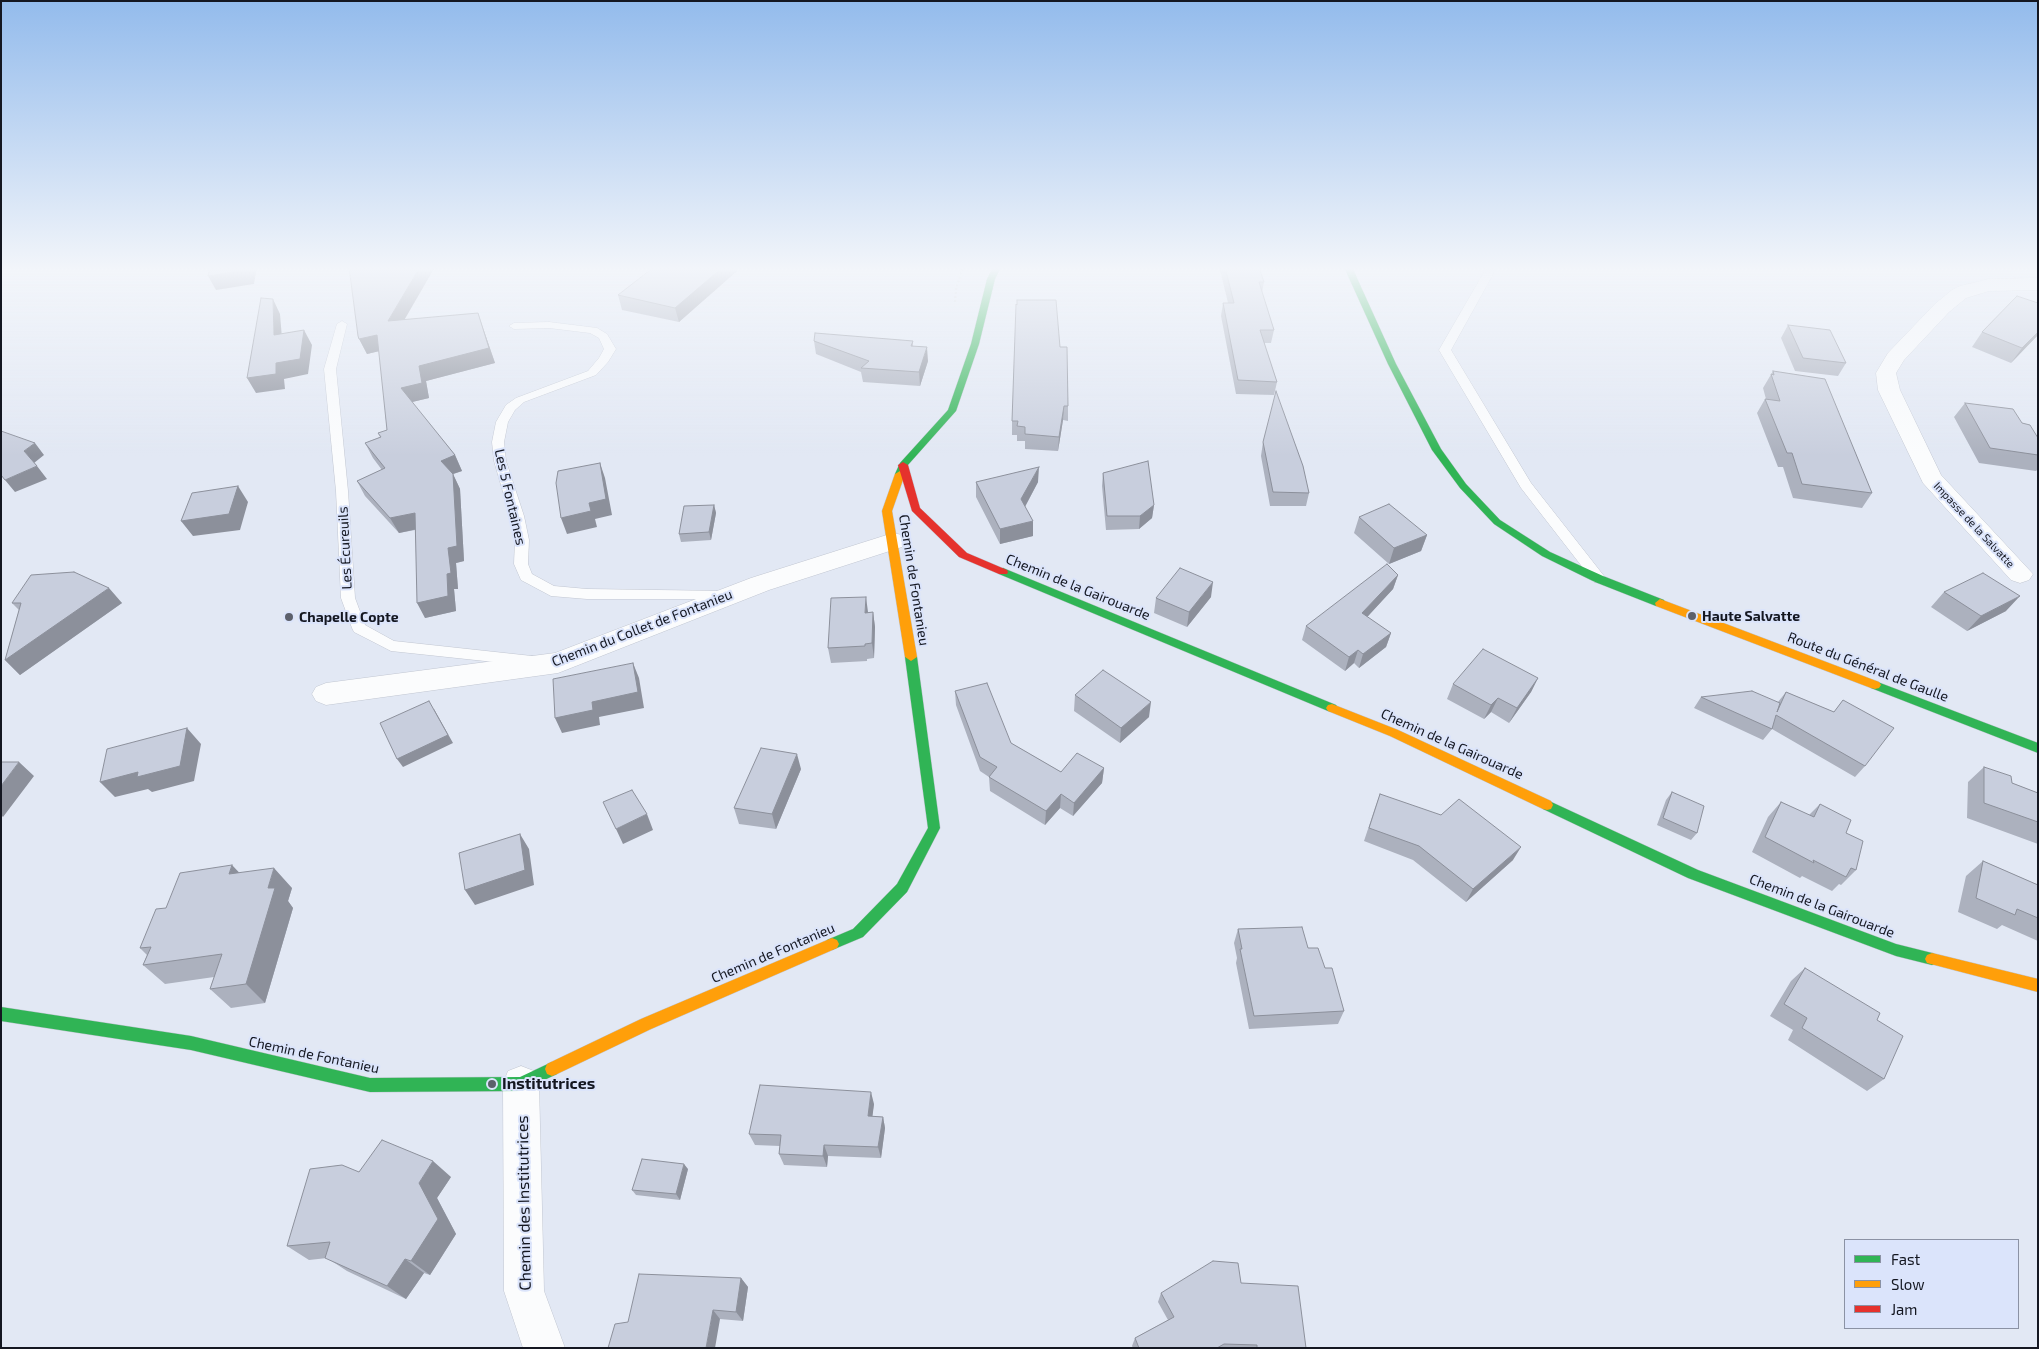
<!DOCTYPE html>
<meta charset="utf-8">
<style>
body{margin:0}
#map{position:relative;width:2039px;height:1349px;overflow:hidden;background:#e2e8f4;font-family:"Exo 2",sans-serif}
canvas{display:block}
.frame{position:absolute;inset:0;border:2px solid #141721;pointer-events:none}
.legend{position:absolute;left:1844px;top:1239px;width:175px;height:90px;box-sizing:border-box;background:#dbe4fb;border:1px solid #8b92a4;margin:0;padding:6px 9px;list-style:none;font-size:15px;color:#141721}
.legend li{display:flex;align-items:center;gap:10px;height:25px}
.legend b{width:25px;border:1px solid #8b92a4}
</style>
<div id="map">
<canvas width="2039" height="1349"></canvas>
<div class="frame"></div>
<ul class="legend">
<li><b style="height:6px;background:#30b455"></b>Fast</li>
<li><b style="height:6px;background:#ff9f0a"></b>Slow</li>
<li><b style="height:6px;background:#e5322d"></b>Jam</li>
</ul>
</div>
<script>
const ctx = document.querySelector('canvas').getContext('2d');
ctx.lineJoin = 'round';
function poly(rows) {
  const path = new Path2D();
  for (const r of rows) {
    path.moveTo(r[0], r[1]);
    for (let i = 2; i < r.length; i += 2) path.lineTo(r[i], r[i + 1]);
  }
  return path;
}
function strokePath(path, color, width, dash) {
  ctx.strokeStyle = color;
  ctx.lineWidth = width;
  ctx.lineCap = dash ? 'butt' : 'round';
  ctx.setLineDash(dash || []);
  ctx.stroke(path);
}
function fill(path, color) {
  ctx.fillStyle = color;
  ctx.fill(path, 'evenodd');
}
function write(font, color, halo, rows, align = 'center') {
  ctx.font = font + ' "Exo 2",sans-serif';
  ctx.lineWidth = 4;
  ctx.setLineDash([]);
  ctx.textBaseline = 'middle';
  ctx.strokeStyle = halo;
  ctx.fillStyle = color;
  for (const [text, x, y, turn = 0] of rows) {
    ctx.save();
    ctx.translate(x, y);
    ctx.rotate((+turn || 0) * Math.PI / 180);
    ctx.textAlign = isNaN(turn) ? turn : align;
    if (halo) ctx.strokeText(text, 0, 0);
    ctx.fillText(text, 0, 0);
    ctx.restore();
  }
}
const path = poly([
 [955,302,956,288,964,267]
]);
const lane = poly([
 [1487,267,1497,267,1451,350,1531,483,1604,576,1606,579,1604,582,1594,582,1521,488,1439,350,1487,267],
 [342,321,347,324,336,369,348,491,355,598,365,625,394,641,532,656,537,657,539,661,537,665,532,666,391,651,354,632,352,628,341,598,336,491,324,369,337,324,342,321],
 [549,322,597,328,607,334,616,349,608,362,596,375,524,402,515,410,508,422,504,442,506,461,524,516,529,540,528,564,532,574,554,586,587,589,727,591,732,593,734,596,732,599,587,599,551,596,521,580,514,564,515,540,510,516,494,461,492,442,496,422,506,405,516,398,588,371,599,358,604,349,599,338,590,333,549,328,514,329,509,326,514,323,549,322]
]);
const street = poly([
 [2038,278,2038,290,1989,291,1966,298,1949,312,1904,360,1896,373,1900,390,1941,475,2033,574,2029,580,2020,583,2011,580,1923,483,1878,390,1876,373,1888,353,1935,304,1952,290,1960,286,1989,279,2038,278],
 [893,533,902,535,905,541,902,547,769,590,558,673,326,705,316,701,312,694,316,687,326,683,555,653,751,578,893,533],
 [521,1066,534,1071,539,1084,544,1291,565,1348,523,1348,504,1291,503,1084,508,1071,521,1066]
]);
const fast = poly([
 [993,267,1001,267,995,279,979,344,956,411,907,466,903,476,897,476,895,474,900,463,948,410,971,344,987,279,993,267],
 [1344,267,1352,267,1396,364,1441,449,1466,484,1500,520,1550,552,1603,576,1664,600,1665,603,1664,606,1656,606,1595,582,1542,556,1494,524,1460,488,1432,450,1388,364,1344,267],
 [1003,568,1336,705,1338,708,1336,711,1332,712,1328,711,999,574,998,572,1003,568],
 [911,653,917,657,940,828,907,892,863,937,832,950,827,948,825,944,827,940,853,929,897,884,928,828,905,657,911,653],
 [1875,681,2038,743,2038,753,1871,688,1869,685,1871,682,1875,681],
 [1547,800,1698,870,1896,944,1932,953,1937,955,1939,959,1937,963,1932,965,1896,956,1688,878,1543,809,1541,805,1543,801,1547,800],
 [1,1007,191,1036,370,1078,520,1077,552,1062,557,1064,559,1069,557,1074,521,1091,370,1092,191,1050,1,1021,1,1007]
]);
const slow = poly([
 [900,471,905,474,892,511,917,657,911,661,905,657,882,511,895,474,900,471],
 [1660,599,1879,682,1881,685,1879,688,1875,689,1871,688,1656,606,1655,603,1660,599],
 [1332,704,1398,730,1551,801,1553,805,1551,809,1547,810,1543,809,1390,736,1328,711,1326,708,1328,705,1332,704],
 [832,938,837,940,839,944,837,948,651,1029,557,1074,552,1076,547,1074,545,1069,547,1064,641,1019,832,938],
 [1932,953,2038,979,2038,992,1927,963,1925,959,1927,955,1932,953]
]);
const jam = poly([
 [903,462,908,465,920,508,967,553,1007,570,1008,572,1007,574,999,574,959,557,912,511,898,465,903,462]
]);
const wall = poly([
 [1221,267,1259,267,1264,282,1262,293,1274,330,1271,343,1264,343,1277,382,1274,395,1236,394,1221,316,1223,303,1228,303,1220,270],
 [737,271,679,322,622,310,618,295],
 [2038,303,2038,335,2011,363,1972,347,1982,332],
 [478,313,483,328,495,363,426,381,429,398,412,402,455,455,462,471,453,474,460,489,464,561,456,563,458,589,454,589,456,611,425,618,415,530,399,533,365,496,357,481,382,470,373,458,365,443,380,437,378,433,387,430,379,351,367,354,358,336,404,320],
 [1788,325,1846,363,1838,376,1795,371,1781,338],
 [814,341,913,341,913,346,928,361,920,386,863,382,861,372,816,354],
 [1060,347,1068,406,1068,421,1063,420,1058,451,1025,449,1025,441,1017,441,1017,435,1012,435,1012,421],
 [1773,371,1872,493,1862,508,1793,498,1783,467,1778,467,1757,413,1765,399,1766,399,1763,388],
 [1965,403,2038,438,2038,469,2036,471,1979,463,1954,417],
 [1263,442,1309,493,1306,506,1270,506,1261,456],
 [1103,473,1154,505,1152,518,1139,529,1106,530,1102,486],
 [976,482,1038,482,1025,507,1033,536,1000,544,976,497],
 [714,505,716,513,711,540,681,542,679,534],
 [1359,517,1427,535,1421,551,1389,564,1354,533],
 [74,572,122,603,20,675,5,660,19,610,12,603],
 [1398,575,1393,589,1367,617,1391,633,1386,647,1359,668,1354,663,1345,671,1302,640,1306,626],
 [1944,592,2006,611,1967,631,1931,607],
 [1211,597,1187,627,1154,613,1156,598],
 [873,612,875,627,874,658,867,659,867,661,831,663,828,648,868,613],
 [1538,678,1531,692,1509,723,1491,712,1484,719,1447,699,1453,684],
 [955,691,1011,743,1061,772,1104,768,1102,783,1073,816,1060,808,1045,825,990,791,989,777,980,771,956,705],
 [1786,692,1834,712,1843,700,1865,766,1855,777,1772,729,1763,740,1694,708,1701,697,1778,702],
 [1075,695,1149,717,1120,743,1074,711],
 [1984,767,2012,783,2038,793,2038,844,1967,818,1968,782],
 [801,769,776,829,739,824,734,808],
 [1672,792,1697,833,1691,840,1657,825,1666,800],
 [1380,794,1513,860,1466,902,1413,860,1364,841,1375,808],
 [1781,802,1809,815,1820,804,1846,833,1856,870,1841,885,1839,884,1832,891,1802,876,1800,878,1752,852,1768,817],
 [1983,861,2038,885,2038,941,2002,925,1997,929,1958,912,1966,876],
 [239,873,292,888,288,901,293,908,265,1003,231,1008,210,989,214,977,165,984,143,965,147,955,140,948,166,908],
 [1238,929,1308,948,1325,968,1344,1011,1338,1024,1249,1029,1236,963,1237,958,1234,943],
 [1805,968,1877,1020,1884,1079,1867,1091,1788,1040,1793,1030,1770,1016,1791,981],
 [874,1104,872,1116,883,1117,885,1128,881,1158,828,1156,827,1167,784,1165,779,1154,780,1146,755,1145,749,1134],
 [688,1169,680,1200,636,1195,632,1190],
 [451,1177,437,1198,456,1234,430,1275,424,1273,406,1299,347,1271,327,1258,309,1260,287,1246],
 [741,1278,748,1287,743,1321,720,1319,628,1322],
 [1241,1283,1306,1348,1133,1348,1132,1346,1135,1338,1168,1320,1158,1302,1161,1293]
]);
const shadedWall = poly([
 [247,267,257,267,254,284,216,290,208,276],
 [420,267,435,267,395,336,388,321],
 [723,267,737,267,737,271,679,322,675,308],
 [273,299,280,314,283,350,274,335],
 [478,313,483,328,495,363,426,381,429,398,408,403,401,388,419,366],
 [304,330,312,345,308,374,284,379,285,389,256,393,247,378,276,363],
 [2038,332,2038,335,2011,363,2022,348],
 [377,335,384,350,367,354,359,339],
 [927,347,928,361,920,386,919,372],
 [1064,406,1063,420,1058,451,1059,437],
 [35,443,44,455,34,463,24,451],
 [455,455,462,471,453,474,460,489,464,561,456,563,458,589,454,589,456,611,425,618,417,603,447,574,448,548,441,461],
 [600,463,605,478,612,515,595,519,597,527,567,534,561,518,589,503],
 [37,466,47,479,15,492,5,480],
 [1039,467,1038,482,1021,514,1021,499],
 [238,486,248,502,240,530,193,536,181,521],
 [714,505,716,513,711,540,709,532],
 [1154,505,1152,518,1139,529,1140,516],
 [415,513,422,528,399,533,390,518],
 [1033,521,1033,536,1000,544,1000,529],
 [1427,535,1421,551,1389,564,1394,548],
 [1398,575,1393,589,1358,627,1362,613],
 [1213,582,1211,597,1187,627,1189,612],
 [109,588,122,603,20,675,5,660],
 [2020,596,2006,611,1967,631,1981,616],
 [866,597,868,612,867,628,865,613],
 [873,612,875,627,874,658,872,643],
 [1391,633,1386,647,1359,668,1363,654],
 [1358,650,1354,663,1345,671,1349,657],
 [633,663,639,678,644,708,599,717,600,725,562,733,555,718,592,702],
 [1538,678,1531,692,1509,723,1517,708],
 [1498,698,1491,712,1484,719,1491,705],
 [1151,702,1149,717,1120,743,1121,728],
 [434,709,453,743,403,767,397,759],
 [187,728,201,744,194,781,152,792,148,789,115,797,100,782],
 [797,754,801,769,776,829,772,814],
 [19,762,34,776,3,817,1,815,1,786],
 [1104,768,1102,783,1073,816,1074,803],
 [1061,794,1060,808,1045,825,1046,811],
 [647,814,653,830,623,844,616,829],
 [520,834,529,849,534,885,475,905,465,890],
 [1521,847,1513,860,1466,902,1473,889],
 [232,865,251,885,229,874],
 [274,868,292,888,288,901,293,908,265,1003,246,984,268,888],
 [871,1092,874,1104,871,1128,868,1116],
 [883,1117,885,1128,881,1158,878,1147],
 [824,1145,828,1156,827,1167,823,1156],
 [433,1161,451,1177,437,1198,456,1234,430,1275,411,1261,419,1183],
 [684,1164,688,1169,680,1200,676,1194],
 [405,1259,424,1273,406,1299,387,1286],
 [741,1278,748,1287,743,1321,736,1312],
 [713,1310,720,1319,715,1348,706,1348]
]);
const building = poly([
 [210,267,247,267,247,270,208,276,210,267],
 [349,267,420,267,388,321,478,313,489,348,419,366,422,383,401,388,455,455,441,461,453,474,457,546,448,548,451,573,447,574,448,596,417,603,415,513,390,518,357,481,385,468,365,443,381,437,378,433,387,430,377,335,359,339,358,336,349,267],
 [654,267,723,267,675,308,618,295,654,267],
 [1225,267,1259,267,1264,282,1259,282,1274,330,1260,330,1277,382,1238,380,1223,303,1234,303,1225,267],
 [2017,296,2038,303,2038,332,2022,348,1982,332,2017,296],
 [261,298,273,299,274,335,304,330,300,359,276,363,276,374,247,378,261,298],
 [1017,300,1056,300,1060,347,1067,347,1068,406,1064,406,1059,437,1025,434,1025,427,1017,426,1018,421,1012,421,1016,304,1017,305,1017,300],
 [1788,325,1830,330,1846,363,1803,358,1788,325],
 [815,333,913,341,911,346,927,347,919,372,861,368,869,361,814,341,815,333],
 [1773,371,1825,379,1872,493,1802,484,1792,453,1787,453,1765,399,1780,401,1771,374,1774,375,1773,371],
 [1276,391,1303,466,1309,493,1273,492,1263,442,1276,391],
 [1965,403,2013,409,2022,423,2030,425,2038,438,2038,455,1990,448,1965,403],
 [1,431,35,443,24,451,37,466,5,480,1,475,1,431],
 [1148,461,1154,505,1140,516,1107,516,1103,473,1148,461],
 [600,463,606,499,589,503,591,511,561,518,556,483,558,471,600,463],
 [1039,467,1021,499,1033,521,1000,529,976,482,1039,467],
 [238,486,229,514,181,521,192,493,238,486],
 [1389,504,1427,535,1394,548,1359,517,1389,504],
 [714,505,709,532,679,534,684,506,714,505],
 [1387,564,1398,575,1362,613,1391,633,1363,654,1358,650,1349,657,1306,626,1387,564],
 [1180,568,1213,582,1189,612,1156,598,1180,568],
 [74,572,109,588,5,660,21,603,12,603,31,575,74,572],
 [1983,573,2020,596,1981,616,1944,592,1983,573],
 [866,597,865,613,873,612,872,643,865,644,865,646,828,648,831,598,866,597],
 [1483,649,1538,678,1517,708,1498,698,1491,705,1453,684,1483,649],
 [633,663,638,692,592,702,593,710,555,718,553,679,633,663],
 [1103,670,1151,702,1121,728,1075,695,1103,670],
 [987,683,1011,743,1061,772,1077,753,1104,768,1074,803,1061,794,1046,811,989,777,997,767,980,757,955,691,987,683],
 [1752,691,1780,703,1777,712,1786,692,1834,712,1843,700,1894,728,1865,766,1776,715,1772,729,1701,697,1752,691],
 [429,701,448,735,397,759,380,723,429,701],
 [187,728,180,766,137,777,138,772,100,782,107,749,187,728],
 [761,748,797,754,772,814,734,808,761,748],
 [1,762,19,762,1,786,1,762],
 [1984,767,2011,776,2012,783,2038,793,2038,822,1984,803,1984,767],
 [632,790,647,814,616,829,603,802,632,790],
 [1672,792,1704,806,1697,833,1663,818,1672,792],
 [1380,794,1441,815,1459,799,1521,847,1473,889,1419,846,1369,828,1380,794],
 [1781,802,1814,817,1820,804,1851,820,1846,833,1863,841,1856,870,1851,868,1846,877,1813,860,1814,863,1765,837,1781,802],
 [520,834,525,870,465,890,459,853,520,834],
 [1983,861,2038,885,2038,918,2017,909,2015,915,1976,898,1983,861],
 [232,865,229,874,274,868,268,888,275,888,246,984,210,989,222,954,143,965,151,947,140,948,156,909,166,908,180,873,232,865],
 [1302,927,1308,948,1318,948,1325,968,1332,968,1344,1011,1254,1016,1240,949,1242,949,1238,929,1302,927],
 [1805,968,1880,1013,1877,1020,1903,1036,1884,1079,1802,1028,1807,1018,1784,1004,1805,968],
 [760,1085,871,1092,868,1116,883,1117,878,1147,824,1145,823,1156,779,1154,781,1135,749,1134,760,1085],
 [382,1140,433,1161,419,1183,438,1219,411,1261,405,1259,387,1286,325,1258,330,1242,287,1246,310,1169,342,1165,359,1172,382,1140],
 [642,1159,684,1164,676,1194,632,1190,642,1159],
 [1213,1261,1238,1263,1241,1283,1298,1286,1306,1348,1257,1348,1257,1345,1224,1344,1217,1348,1139,1348,1135,1338,1174,1317,1161,1293,1213,1261],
 [639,1274,741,1278,736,1312,713,1310,706,1348,608,1348,615,1324,628,1322,639,1274]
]);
const markers = [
 [1692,616,5,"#5c606b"],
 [289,617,5,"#5c606b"],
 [492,1084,5,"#5c606b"]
];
const farStreetnames = [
 ["Impasse de la Salvatte",1974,525,47]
];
const streetNames = [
 ["Les 5 Fontaines",510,497,77],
 ["Les Écureuils",345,548,-93],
 ["Chemin de Fontanieu",914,580,81],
 ["Chemin de la Gairouarde",1078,587,22],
 ["Chemin du Collet de Fontanieu",642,628,-21],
 ["Route du Général de Gaulle",1868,667,21],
 ["Chemin de la Gairouarde",1452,744,24],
 ["Chemin de la Gairouarde",1822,906,21],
 ["Chemin de Fontanieu",773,953,-23],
 ["Chemin de Fontanieu",314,1055,12]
];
const poiNames = [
 ["Haute Salvatte",1702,616],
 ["Chapelle Copte",299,617]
];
const nearPoinames = [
 ["Institutrices",502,1084]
];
const nearStreetnames = [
 ["Chemin des Institutrices",524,1203,-91]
];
strokePath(lane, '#c1c6d1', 1);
strokePath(street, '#c1c6d1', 1);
strokePath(fast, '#c1c6d1', 1);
strokePath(slow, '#c1c6d1', 1);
strokePath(jam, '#c1c6d1', 1);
strokePath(path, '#d6d8dc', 2.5, [2, 2]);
fill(lane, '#fbfcfd');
fill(street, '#fbfcfd');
fill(fast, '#30b455');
fill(slow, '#ff9f0a');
fill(jam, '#e5322d');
fill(wall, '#acb1be');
fill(shadedWall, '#8c909b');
fill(building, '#c8cedd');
strokePath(building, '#8c909b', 1);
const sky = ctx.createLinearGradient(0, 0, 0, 456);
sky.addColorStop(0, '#93bbec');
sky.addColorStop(0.59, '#f2f5fa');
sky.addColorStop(1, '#f2f5fa00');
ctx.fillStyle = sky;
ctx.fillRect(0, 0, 2039, 456);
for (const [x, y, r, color] of markers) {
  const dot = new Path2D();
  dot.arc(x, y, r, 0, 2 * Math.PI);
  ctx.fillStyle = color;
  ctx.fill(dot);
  strokePath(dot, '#dbe4fb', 2);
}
write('11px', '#141721', '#dbe4fb', farStreetnames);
write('14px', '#141721', '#dbe4fb', streetNames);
write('bold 14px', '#141721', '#dbe4fb', poiNames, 'left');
write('bold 16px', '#141721', '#dbe4fb', nearPoinames, 'left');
write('16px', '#141721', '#dbe4fb', nearStreetnames);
</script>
